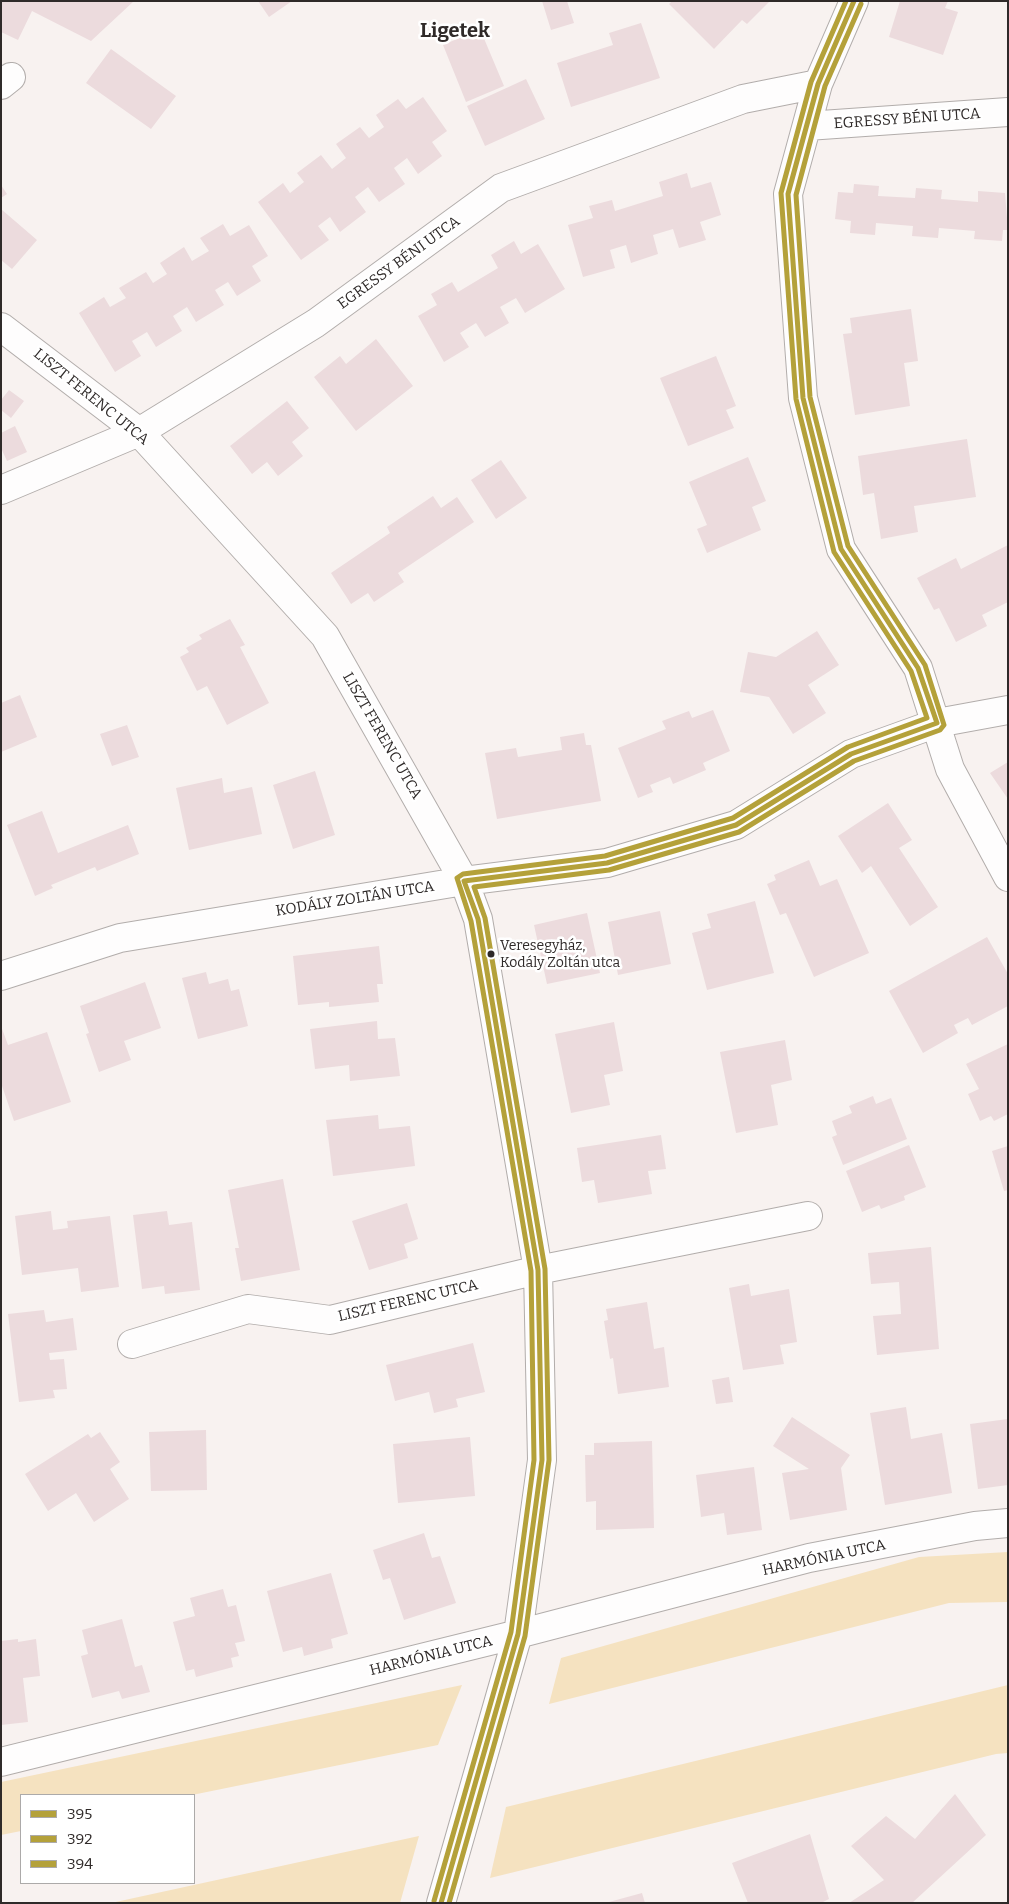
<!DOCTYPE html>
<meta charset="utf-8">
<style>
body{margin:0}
#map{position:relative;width:1009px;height:1904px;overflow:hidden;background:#f8f2f0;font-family:Bitter,serif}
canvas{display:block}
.frame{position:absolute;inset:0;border:2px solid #2f2a29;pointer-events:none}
.legend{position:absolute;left:20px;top:1794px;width:175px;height:90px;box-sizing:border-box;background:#fff;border:1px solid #acaaa9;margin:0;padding:6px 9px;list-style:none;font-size:15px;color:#2f2a29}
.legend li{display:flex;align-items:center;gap:10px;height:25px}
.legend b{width:25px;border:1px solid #acaaa9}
</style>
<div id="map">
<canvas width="1009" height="1904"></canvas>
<div class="frame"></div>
<ul class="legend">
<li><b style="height:6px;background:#b4a13a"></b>395</li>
<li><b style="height:6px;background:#b4a13a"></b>392</li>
<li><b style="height:6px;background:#b4a13a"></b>394</li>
</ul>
</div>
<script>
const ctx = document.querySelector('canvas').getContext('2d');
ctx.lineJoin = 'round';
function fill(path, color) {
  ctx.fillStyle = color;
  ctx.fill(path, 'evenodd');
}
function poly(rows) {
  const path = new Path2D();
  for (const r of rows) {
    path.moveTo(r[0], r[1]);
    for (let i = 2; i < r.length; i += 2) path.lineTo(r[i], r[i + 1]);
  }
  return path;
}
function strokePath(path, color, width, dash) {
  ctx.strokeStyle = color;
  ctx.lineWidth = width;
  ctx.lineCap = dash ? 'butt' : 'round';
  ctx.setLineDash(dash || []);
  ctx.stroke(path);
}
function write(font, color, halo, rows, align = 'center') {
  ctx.font = font + ' Bitter,serif';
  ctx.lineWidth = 5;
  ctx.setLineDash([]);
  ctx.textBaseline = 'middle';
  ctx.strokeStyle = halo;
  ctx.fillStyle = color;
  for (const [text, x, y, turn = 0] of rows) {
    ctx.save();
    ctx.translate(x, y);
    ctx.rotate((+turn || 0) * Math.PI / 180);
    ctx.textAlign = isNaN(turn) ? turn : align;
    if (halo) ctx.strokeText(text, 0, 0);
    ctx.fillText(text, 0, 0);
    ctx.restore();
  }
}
const green = poly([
 [1008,1552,1008,1602,949,1603,549,1704,561,1658,919,1557],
 [462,1685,438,1745,192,1795,21,1795,21,1831,1,1835,1,1782],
 [1008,1685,1008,1753,996,1754,490,1878,506,1807],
 [419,1836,400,1903,111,1903]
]);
const building = poly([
 [1,1,134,1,91,41,32,11,18,40,1,32],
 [258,1,292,1,269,17],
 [542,1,567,1,574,23,551,30],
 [672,1,770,1,747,24,742,20,714,49,669,4],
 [900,1,948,1,945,8,958,12,943,55,889,37],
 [641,23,660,78,571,107,557,63,613,45,609,33],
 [480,29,504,86,466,102,443,45],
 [111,49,176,96,151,129,86,83],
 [526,79,545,119,485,146,467,106],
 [423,97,447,131,432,142,442,156,418,174,407,158,394,168,405,184,379,202,368,187,355,197,366,212,340,232,330,217,318,226,329,240,301,260,258,202,283,183,290,193,304,182,297,173,321,155,332,169,346,158,336,144,360,127,369,138,384,127,376,115,398,99,406,109],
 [687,173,691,188,711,182,721,215,700,222,706,240,679,248,673,229,653,235,658,254,631,263,626,245,610,250,615,268,583,277,568,225,593,218,589,206,612,200,615,211,663,196,659,182],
 [854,184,879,186,878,196,915,198,916,188,942,190,941,199,978,202,978,191,1005,193,1008,230,1003,230,1002,241,974,239,975,231,939,228,938,238,912,236,913,226,876,223,875,235,850,233,851,221,835,219,838,192,853,193],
 [1,185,7,194,1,198],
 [1,209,37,240,12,269,1,260],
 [223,224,230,236,249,225,268,256,252,266,261,281,237,296,228,282,215,290,224,305,196,322,187,307,173,316,182,331,156,347,147,332,132,341,141,356,115,372,79,313,104,297,110,307,126,298,119,288,146,272,153,283,167,274,160,263,184,247,192,261,209,251,200,238],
 [514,241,521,254,538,244,565,289,525,313,516,298,500,307,509,323,485,337,476,323,460,333,469,347,444,362,418,316,437,305,431,294,452,282,458,292,498,268,491,255],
 [911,309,918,361,904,363,910,406,855,415,843,334,852,333,850,318],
 [376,339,413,386,356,431,314,377,340,356,346,364],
 [716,356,736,406,726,410,734,428,688,446,660,378],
 [9,390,24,401,11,418,1,410,1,400],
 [287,401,309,428,292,442,303,456,278,476,267,462,252,474,230,446],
 [15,426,27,452,7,461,1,448,1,433],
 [967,439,976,497,914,506,918,532,881,539,874,493,863,495,858,456],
 [748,457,766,501,752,507,761,530,707,553,697,529,707,525,689,482],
 [501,460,527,498,496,519,471,480],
 [433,496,441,508,457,497,474,522,398,573,404,582,374,602,368,593,351,604,331,573,390,533,387,527],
 [1008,545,1008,602,982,615,987,626,956,642,939,608,934,610,917,578,956,558,961,569],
 [230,619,245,645,240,647,269,703,227,725,207,686,197,691,180,657,189,652,186,648,202,639,199,635],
 [817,631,839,665,808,685,826,713,793,734,769,697,740,692,748,652,776,657],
 [20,695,37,737,1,752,1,703],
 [713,710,730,751,703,763,706,770,673,784,670,777,650,785,653,792,638,798,618,748,666,729,662,721,689,711,692,718],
 [127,725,139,757,112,766,100,734],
 [584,733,586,745,591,745,601,801,497,819,485,753,516,748,518,757,562,750,560,737],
 [1008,762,1008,799,990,773],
 [315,771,335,835,293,849,273,785],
 [222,778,224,793,252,787,262,834,189,850,176,788],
 [888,803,912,840,899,848,938,907,910,926,871,866,862,873,838,836],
 [42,811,58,853,128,825,139,854,97,871,95,867,51,885,53,888,35,896,7,825],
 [809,860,820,886,837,879,869,953,814,977,786,913,780,915,767,884,776,880,774,875],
 [755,901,774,973,707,990,692,933,711,928,707,914],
 [660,911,671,964,618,975,608,922],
 [587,913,600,973,547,984,534,925],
 [987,937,1008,974,1008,1006,972,1025,968,1018,954,1025,958,1033,923,1053,889,991],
 [379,946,383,984,377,984,379,1002,329,1007,329,1002,298,1005,293,956],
 [206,972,209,984,228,979,231,991,239,989,248,1026,198,1039,182,978],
 [145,982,161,1028,124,1041,131,1060,99,1072,86,1034,89,1033,80,1006],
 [377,1021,378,1039,395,1038,400,1076,350,1081,349,1065,315,1069,310,1029],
 [614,1022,623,1071,604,1075,610,1105,571,1113,555,1034],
 [1,1026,8,1045,47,1032,71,1102,14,1121,1,1083],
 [785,1040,792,1080,771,1085,778,1125,736,1133,720,1052],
 [1008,1044,1008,1114,994,1121,991,1116,980,1121,968,1094,979,1089,966,1064],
 [873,1096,876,1104,891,1098,907,1139,843,1165,832,1137,837,1135,832,1121,852,1113,849,1106],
 [378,1115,379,1129,410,1126,415,1166,333,1176,326,1120],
 [661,1135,666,1169,648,1171,652,1194,598,1203,594,1180,582,1182,577,1148],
 [909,1145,926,1187,904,1196,905,1200,881,1209,879,1205,862,1212,846,1171],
 [1008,1146,1008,1190,1004,1191,992,1151],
 [283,1179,300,1270,241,1281,235,1248,239,1248,228,1190],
 [407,1203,418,1239,404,1244,408,1258,369,1270,352,1221],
 [51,1211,53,1230,68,1228,67,1221,110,1216,119,1287,81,1292,78,1268,22,1275,15,1216],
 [167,1211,169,1225,192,1222,200,1290,165,1294,164,1286,142,1289,133,1215],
 [931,1247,939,1349,877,1355,873,1316,901,1314,899,1282,871,1284,868,1253],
 [749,1284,751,1296,789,1289,797,1342,780,1345,784,1364,743,1370,729,1288],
 [647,1302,654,1349,664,1347,669,1387,618,1394,613,1358,610,1359,604,1321,608,1320,606,1309],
 [44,1310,46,1322,73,1318,77,1350,49,1353,50,1360,64,1359,67,1389,53,1390,55,1398,19,1402,8,1314],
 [473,1343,485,1392,456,1399,458,1407,434,1413,429,1392,395,1401,386,1365],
 [729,1377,733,1402,716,1404,712,1380],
 [906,1407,911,1439,942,1433,952,1493,885,1505,870,1413],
 [792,1417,850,1455,841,1468,847,1510,790,1520,782,1473,809,1469,773,1446],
 [1008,1419,1008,1485,978,1489,970,1424],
 [206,1430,207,1490,151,1491,149,1432],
 [100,1432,120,1462,110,1469,129,1499,94,1522,76,1493,48,1511,25,1474,88,1434,91,1438],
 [470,1437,475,1496,398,1503,393,1444],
 [652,1441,654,1528,596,1530,596,1501,586,1502,585,1455,594,1455,594,1443],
 [754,1467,762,1530,727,1535,724,1513,701,1517,696,1475],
 [424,1533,432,1558,440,1556,456,1603,404,1620,390,1578,383,1580,373,1550],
 [331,1573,348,1634,331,1639,333,1648,304,1656,302,1647,283,1652,267,1591],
 [223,1589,228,1607,236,1605,245,1641,235,1643,239,1656,231,1658,233,1667,196,1677,194,1669,186,1671,173,1622,195,1616,190,1598],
 [122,1619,135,1667,142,1665,150,1692,122,1699,119,1691,92,1698,81,1656,88,1654,82,1630],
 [18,1639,18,1642,36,1639,40,1676,23,1678,28,1722,1,1725,1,1641],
 [955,1794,986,1835,912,1903,849,1903,884,1880,851,1846,886,1816,915,1839],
 [810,1834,829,1899,821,1903,748,1903,732,1863],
 [642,1893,645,1903,609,1903,609,1902]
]);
const minor = poly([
 [854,1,818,84,788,194,803,398,841,549,918,668,950,769,1008,877],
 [1,85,11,77],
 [807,126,1008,112],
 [1,327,139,432,325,636,464,881,478,919,538,1270,542,1460,518,1634,441,1903],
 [1,490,139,432,316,323,501,188,743,99,818,84],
 [1,976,120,938,464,881,607,863,736,825,851,754,937,723,1008,710],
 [132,1344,248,1309,330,1320,538,1270,808,1216],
 [1,1762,518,1634,809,1558,975,1526,1008,1523]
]);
const bus1 = poly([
 [441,1903,518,1634,542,1460,538,1270,478,919,464,881,607,863,736,825,851,754,937,723,918,668,841,549,803,398,788,194,818,84,854,1]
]);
const bus2 = poly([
 [449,1903,525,1636,549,1460,545,1269,485,918,474,887,609,870,739,832,854,761,940,730,944,725,925,665,848,546,810,397,796,195,825,86,861,4]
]);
const bus3 = poly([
 [434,1901,511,1632,534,1460,531,1271,471,921,457,878,463,874,605,856,733,818,848,747,927,718,911,671,834,552,796,399,781,193,811,82,846,1]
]);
const markers = [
 [491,954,4.5,"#2f2a29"]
];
const busNames = [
 ["Veresegyház,",500,946],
 ["Kodály Zoltán utca",500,963]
];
const streetNames = [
 ["EGRESSY BÉNI UTCA",907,119,-4],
 ["EGRESSY BÉNI UTCA",399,263,-36],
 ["LISZT FERENC UTCA",91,397,39],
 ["LISZT FERENC UTCA",382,736,60],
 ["KODÁLY ZOLTÁN UTCA",355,899,-9],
 ["LISZT FERENC UTCA",408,1301,-13],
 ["HARMÓNIA UTCA",824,1558,-12],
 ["HARMÓNIA UTCA",431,1656,-14]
];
const districtNames = [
 ["Ligetek",455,31]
];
fill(green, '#f5e2c0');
fill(building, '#ecdbdd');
strokePath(minor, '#b2adab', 30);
strokePath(minor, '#fefdfd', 28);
strokePath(bus1, '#b4a13a', 5);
strokePath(bus2, '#b4a13a', 5);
strokePath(bus3, '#b4a13a', 5);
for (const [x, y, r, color] of markers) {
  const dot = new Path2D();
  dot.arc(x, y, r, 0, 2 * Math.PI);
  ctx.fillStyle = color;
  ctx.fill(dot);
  strokePath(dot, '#fff', 2);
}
write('14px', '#2f2a29', '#fff', busNames, 'left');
write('15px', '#2f2a29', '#fff', streetNames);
write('bold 20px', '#2f2a29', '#fff', districtNames);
</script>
